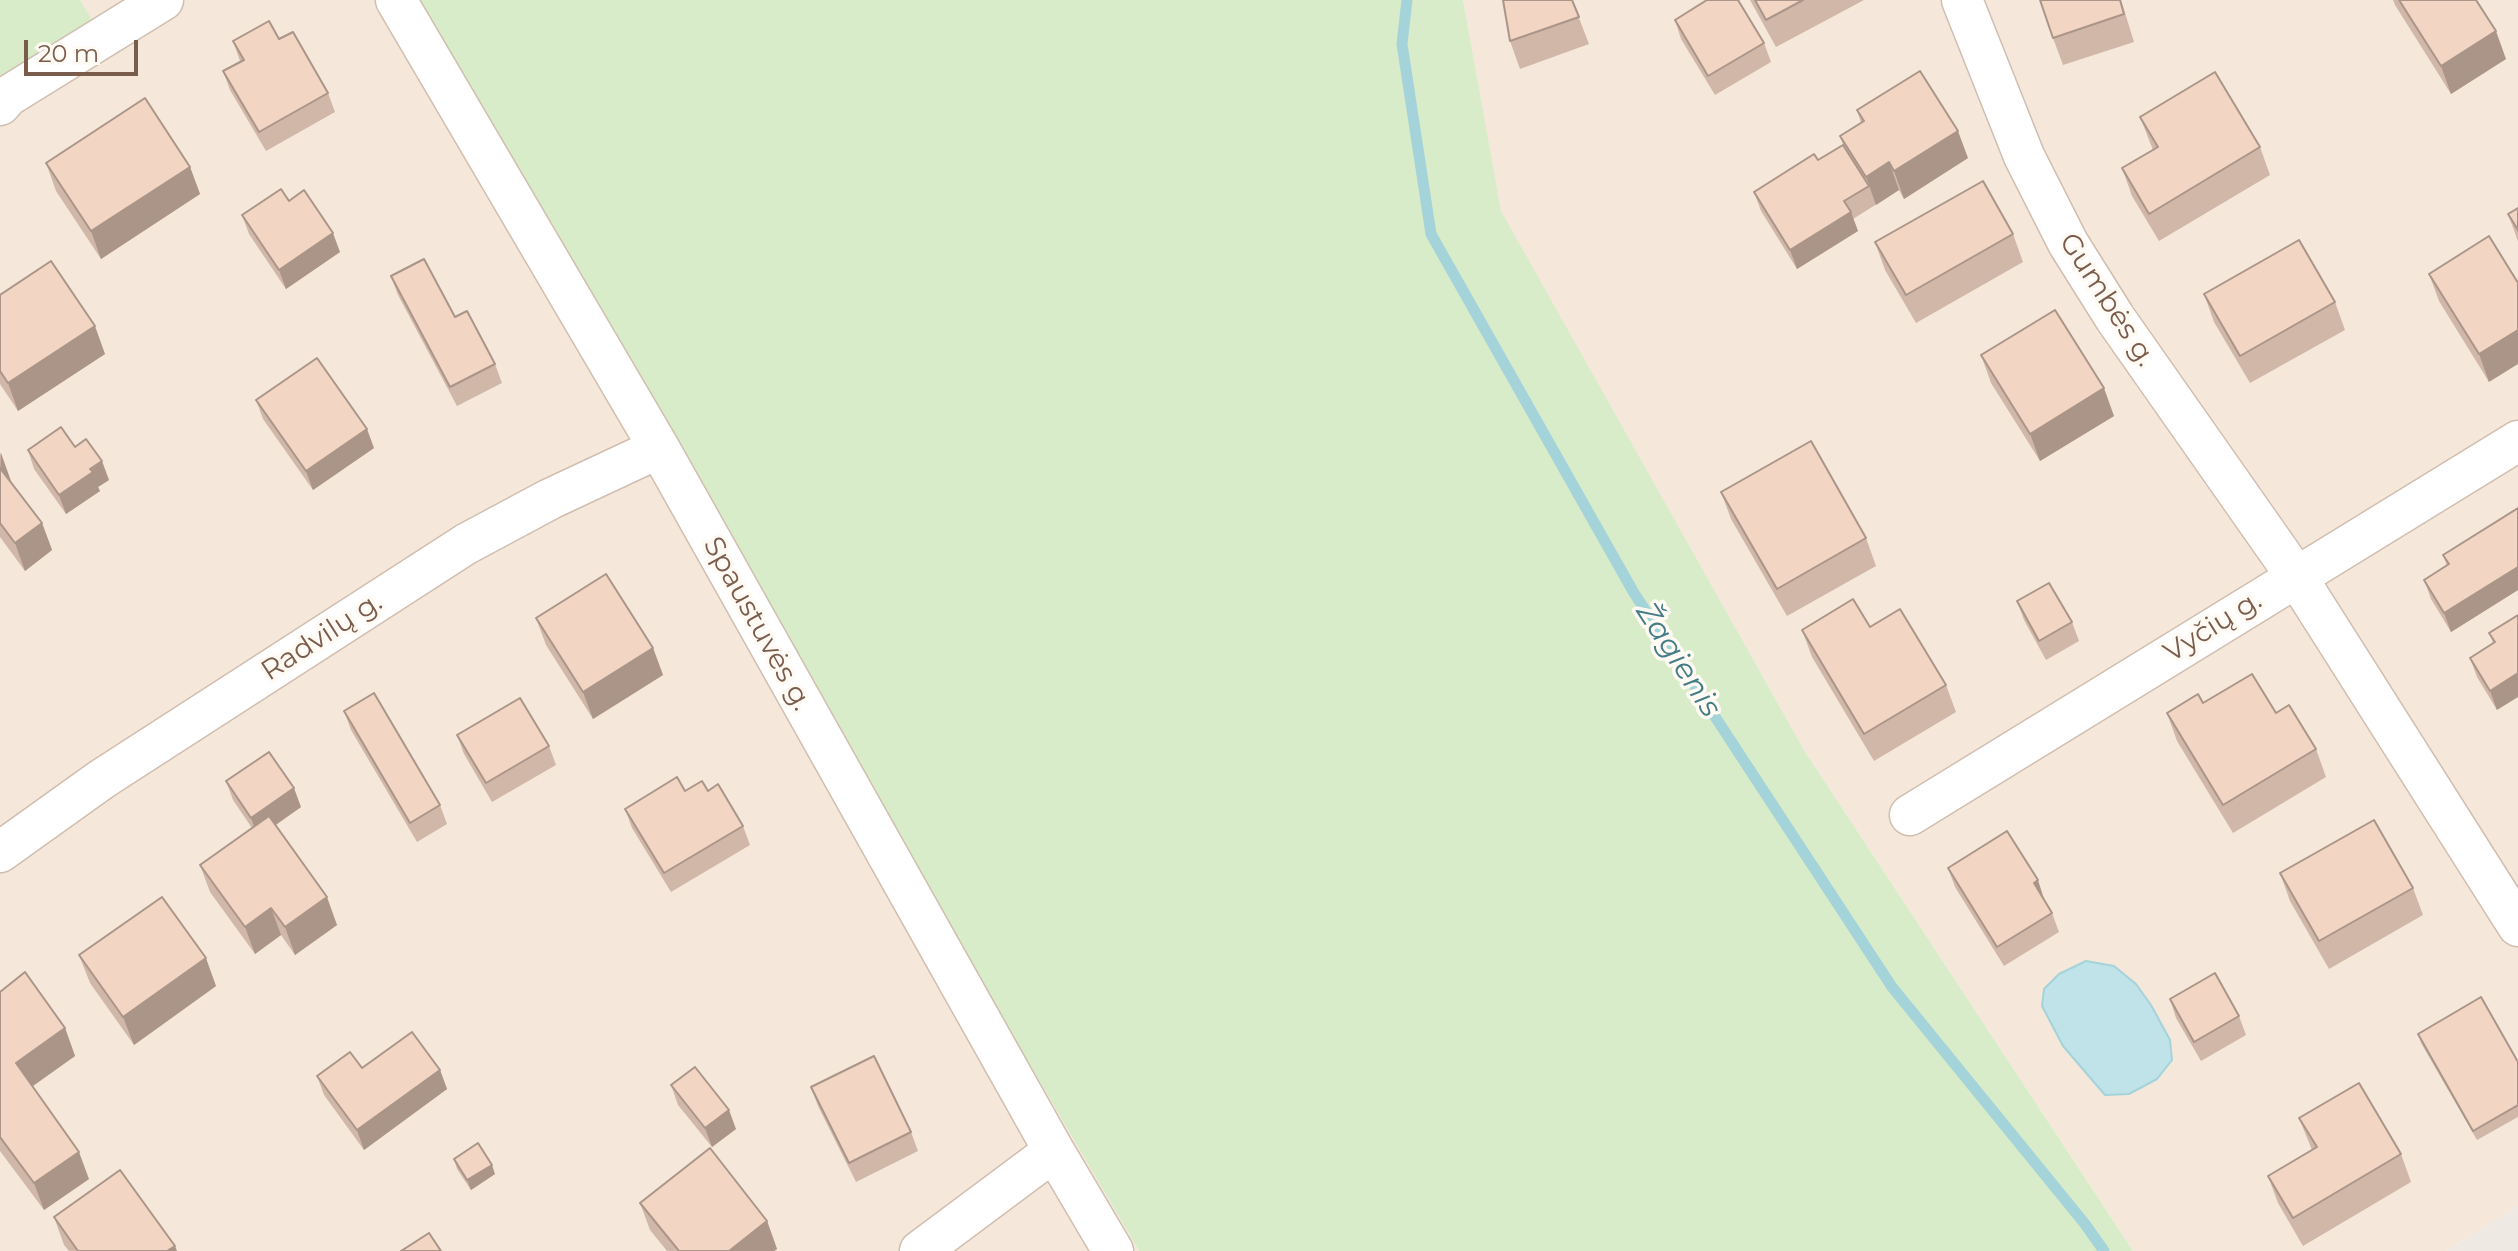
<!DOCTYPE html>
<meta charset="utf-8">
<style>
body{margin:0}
#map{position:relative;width:2518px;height:1251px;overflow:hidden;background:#fdf6ec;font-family:Montserrat,sans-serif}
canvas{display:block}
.scale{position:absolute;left:24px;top:40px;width:114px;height:36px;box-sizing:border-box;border:4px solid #7a5c4d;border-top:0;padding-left:10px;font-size:24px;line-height:28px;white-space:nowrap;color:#7a5c4d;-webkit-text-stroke:6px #fffaf3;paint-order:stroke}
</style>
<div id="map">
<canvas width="2518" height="1251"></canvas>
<div class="scale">20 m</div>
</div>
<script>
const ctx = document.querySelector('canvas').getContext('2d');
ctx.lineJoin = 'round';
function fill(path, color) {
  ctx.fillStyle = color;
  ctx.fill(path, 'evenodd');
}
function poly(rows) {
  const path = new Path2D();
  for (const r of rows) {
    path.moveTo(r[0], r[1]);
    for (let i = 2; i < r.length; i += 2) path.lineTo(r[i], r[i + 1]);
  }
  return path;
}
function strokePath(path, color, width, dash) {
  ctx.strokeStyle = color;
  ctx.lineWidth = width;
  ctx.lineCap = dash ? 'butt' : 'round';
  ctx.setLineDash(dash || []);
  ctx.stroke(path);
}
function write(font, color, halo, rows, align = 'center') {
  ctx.font = font + ' Montserrat,sans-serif';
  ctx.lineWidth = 7;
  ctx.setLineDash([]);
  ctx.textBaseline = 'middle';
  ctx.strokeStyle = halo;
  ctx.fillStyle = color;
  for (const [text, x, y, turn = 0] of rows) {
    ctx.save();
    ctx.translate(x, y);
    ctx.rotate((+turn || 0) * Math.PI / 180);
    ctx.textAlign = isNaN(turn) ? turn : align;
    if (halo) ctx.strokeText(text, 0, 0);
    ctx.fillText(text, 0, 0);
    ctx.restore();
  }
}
const residential = poly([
 [80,0,406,0,1139,1251,0,1251,0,88,93,23],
 [1463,0,2518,0,2518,1206,2446,1251,2133,1251,1804,750,1500,211]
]);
const industrial = poly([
 [2518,1206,2518,1251,2446,1251]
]);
const green = poly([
 [0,0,80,0,94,23,0,88],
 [406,0,1463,0,1501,211,1804,750,2133,1251,1139,1251]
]);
const water = poly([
 [2086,961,2114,966,2136,984,2151,1005,2170,1040,2172,1060,2157,1079,2129,1094,2105,1095,2063,1046,2042,1006,2044,989,2059,974,2086,961]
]);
const stream = poly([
 [1407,0,1402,44,1431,234,1634,593,1892,987,2085,1224,2104,1251]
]);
const minor = poly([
 [396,0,659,448,1054,1151,1113,1251],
 [1962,0,2024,156,2068,243,2115,318,2296,576,2518,926],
 [0,105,8,96,163,0],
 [1910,815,2518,441],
 [0,852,102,779,466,544,550,499,659,448],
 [920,1251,1054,1151]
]);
const wall = poly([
 [1572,0,1589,44,1520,69,1510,41],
 [1750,0,1864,0,1776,47],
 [2121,0,2134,42,2063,65,2053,38],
 [2393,0,2476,0,2506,59,2451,94,2395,5],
 [1675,20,1764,43,1771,62,1715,95,1681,39],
 [279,39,328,93,335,112,266,151,230,90,223,71,240,61,233,41],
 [1857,110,1968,158,1904,199,1899,190,1853,219,1858,231,1797,269,1761,211,1754,192,1818,160,1843,145,1840,136,1861,123],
 [2140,117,2260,147,2270,175,2159,241,2132,196,2122,168,2153,150],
 [46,163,190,167,200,194,101,259,56,191],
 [289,201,340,252,286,289,249,234,242,215],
 [2518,208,2518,241,2508,214],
 [2013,234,2023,262,1916,323,1885,270,1875,242],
 [2489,236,2489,382,2439,301,2429,274],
 [391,276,455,317,495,364,502,383,457,406,398,295],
 [2204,294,2335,302,2345,330,2250,383,2214,322],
 [0,295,105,354,18,411,0,384],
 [1981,355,2114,416,2040,461,1991,383],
 [256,400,374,448,313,490,263,419],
 [75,447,109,480,98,487,100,491,66,514,34,469,28,450],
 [0,452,10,482,42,523,52,550,25,571,0,537],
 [1721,492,1866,538,1876,566,1787,616,1731,519],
 [2518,508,2518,590,2451,632,2431,599,2424,580,2447,566,2443,555],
 [2017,601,2072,622,2079,641,2046,660,2024,620],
 [2518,615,2497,710,2477,677,2470,658,2493,643,2489,633],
 [536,618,653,648,663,675,593,719,546,645],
 [1870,627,1946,685,1956,712,1874,761,1812,657,1802,630],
 [2203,703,2276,713,2316,749,2326,777,2233,833,2177,741,2167,713],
 [344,711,440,805,447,824,417,842,351,730],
 [457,735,549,746,556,765,492,802,464,754],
 [226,781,301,807,276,825,337,925,295,955,281,935,255,954,210,892,200,865,252,828,233,800],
 [685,791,708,791,743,826,750,845,671,892,632,828,625,809],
 [1948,868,2044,899,2052,913,2059,932,2004,966,1955,887],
 [2280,873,2413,888,2423,915,2329,969,2290,901],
 [79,955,216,986,134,1045,90,983],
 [0,992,65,1028,75,1056,32,1086,89,1179,44,1210,0,1151],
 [2170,999,2239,1016,2246,1035,2201,1061,2176,1018],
 [2418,1034,2518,1062,2518,1117,2477,1140,2421,1043],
 [440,1070,447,1089,364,1150,324,1095,317,1076],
 [671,1085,736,1129,712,1147,678,1105],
 [811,1087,911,1132,918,1151,856,1182,818,1106],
 [2299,1118,2401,1154,2411,1182,2303,1246,2278,1203,2268,1176,2312,1150],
 [454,1159,495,1174,471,1190,457,1169],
 [640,1203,767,1221,777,1249,774,1251,667,1251,650,1230],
 [54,1217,177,1251,69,1251,64,1245]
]);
const shadedWall = poly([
 [2496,31,2506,59,2451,94,2441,66],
 [1958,131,1968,158,1904,199,1894,171],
 [1889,162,1899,190,1876,205,1866,177],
 [190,167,200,194,101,259,91,231],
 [1851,212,1858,231,1797,269,1790,250],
 [333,233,340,252,286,289,279,270],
 [95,326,105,354,18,411,8,383],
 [2518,330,2518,364,2489,382,2479,354],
 [2104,388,2114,416,2040,461,2030,434],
 [367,429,374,448,313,490,306,471],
 [1,453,11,481,3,487,0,478],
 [102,461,109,480,98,487,100,491,66,514,59,495],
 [42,523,52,550,25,571,15,543],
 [2518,567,2518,590,2451,632,2444,613],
 [653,648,663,675,593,719,583,692],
 [2518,673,2518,697,2497,710,2490,691],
 [294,788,301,807,258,837,251,818],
 [2038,880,2044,899,2040,902,2034,883],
 [327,897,337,925,295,955,285,927],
 [271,908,281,935,255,954,245,927],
 [206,958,216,986,134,1045,123,1017],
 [65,1028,75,1056,26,1091,16,1063],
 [440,1070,447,1089,364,1150,357,1130],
 [729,1110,736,1129,712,1147,705,1128],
 [79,1152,89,1179,44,1210,34,1183],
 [492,1165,495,1174,471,1190,467,1180],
 [767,1221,777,1249,774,1251,729,1251],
 [175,1246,177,1251,167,1251]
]);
const building = poly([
 [1503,0,1572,0,1579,17,1510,41,1503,0],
 [1707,0,1738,0,1764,43,1708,76,1675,20,1707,0],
 [1755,0,1803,0,1766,20,1755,0],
 [2040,0,2120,0,2124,14,2053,38,2040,0],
 [2399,0,2476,0,2496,31,2441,66,2399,0],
 [269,21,279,39,293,32,328,93,259,132,223,71,244,60,233,41,269,21],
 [1920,71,1958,131,1894,171,1889,162,1866,177,1840,136,1864,121,1857,110,1920,71],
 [2215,72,2260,147,2149,214,2122,168,2158,147,2140,117,2215,72],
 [145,98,190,167,91,231,46,163,145,98],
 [1843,145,1869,186,1844,201,1851,212,1790,250,1754,192,1814,154,1818,160,1843,145],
 [1983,181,2013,234,1906,295,1875,242,1983,181],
 [281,189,289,201,304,190,333,233,279,270,242,215,281,189],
 [2518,208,2518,230,2508,214,2518,208],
 [2489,236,2518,283,2518,330,2479,354,2429,274,2489,236],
 [2299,240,2335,302,2240,356,2204,294,2299,240],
 [424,259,455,317,467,311,495,364,450,387,391,276,424,259],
 [51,261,95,326,8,383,0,371,0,295,51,261],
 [2055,310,2104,388,2030,434,1981,355,2055,310],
 [317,358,367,429,306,471,256,400,317,358],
 [61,427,75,447,86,439,102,461,90,469,93,472,59,495,28,450,61,427],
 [1811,441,1866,538,1777,589,1721,492,1811,441],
 [0,468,42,523,15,543,0,523,0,468],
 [2518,508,2518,567,2444,613,2424,580,2449,564,2443,555,2518,508],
 [606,574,653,648,583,692,536,618,606,574],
 [2049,583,2072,622,2039,641,2017,601,2049,583],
 [1853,599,1870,627,1900,609,1946,685,1864,734,1802,630,1853,599],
 [2518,615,2518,673,2490,691,2470,658,2495,642,2489,633,2518,615],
 [2252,674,2276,713,2289,705,2316,749,2223,805,2167,713,2198,694,2203,703,2252,674],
 [374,693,440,805,410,823,344,711,374,693],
 [520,698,549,746,486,783,457,735,520,698],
 [269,752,294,788,251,818,226,781,269,752],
 [677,777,685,791,702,781,708,791,718,784,743,826,664,873,625,809,677,777],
 [269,816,327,897,285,927,271,908,245,927,200,865,269,816],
 [2374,820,2413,888,2319,941,2280,873,2374,820],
 [2007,831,2038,880,2034,883,2052,913,1997,947,1948,868,2007,831],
 [162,897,206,958,123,1017,79,955,162,897],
 [25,972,65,1028,16,1063,79,1152,34,1183,0,1137,0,992,25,972],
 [2215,973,2239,1016,2194,1042,2170,999,2215,973],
 [2481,997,2518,1062,2518,1105,2473,1131,2418,1034,2481,997],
 [412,1032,440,1070,357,1130,317,1076,350,1052,362,1068,412,1032],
 [874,1056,911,1132,849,1163,811,1087,874,1056],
 [695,1067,729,1110,705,1128,671,1085,695,1067],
 [2359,1083,2401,1154,2293,1218,2268,1176,2317,1147,2299,1118,2359,1083],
 [478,1143,492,1165,467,1180,454,1159,478,1143],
 [710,1148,767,1221,729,1251,679,1251,640,1203,710,1148],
 [120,1170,175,1246,167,1251,78,1251,54,1217,120,1170],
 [429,1233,441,1251,401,1251,429,1233]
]);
const streetNames = [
 ["Gumbės g.",2107,300,57],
 ["Spaustuvės g.",757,624,61],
 ["Vyčių g.",2213,627,-32],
 ["Radvilų g.",322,637,-33]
];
const waterNames = [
 ["Žagienis",1678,660,57]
];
fill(residential, '#f5e8da');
fill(industrial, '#efe9e4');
fill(green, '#d8ecc9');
fill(water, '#bfe3e8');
strokePath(water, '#a5d3da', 2);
strokePath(stream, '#a5d3da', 11);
strokePath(minor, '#d1beb0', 43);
strokePath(minor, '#fff', 40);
fill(wall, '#d1b7a8');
fill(shadedWall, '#aa9588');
fill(building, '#f3d5c3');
strokePath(building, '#aa9588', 2);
write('28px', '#7a5c4d', '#fffaf3', streetNames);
write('italic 30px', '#437c86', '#fffaf3', waterNames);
</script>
